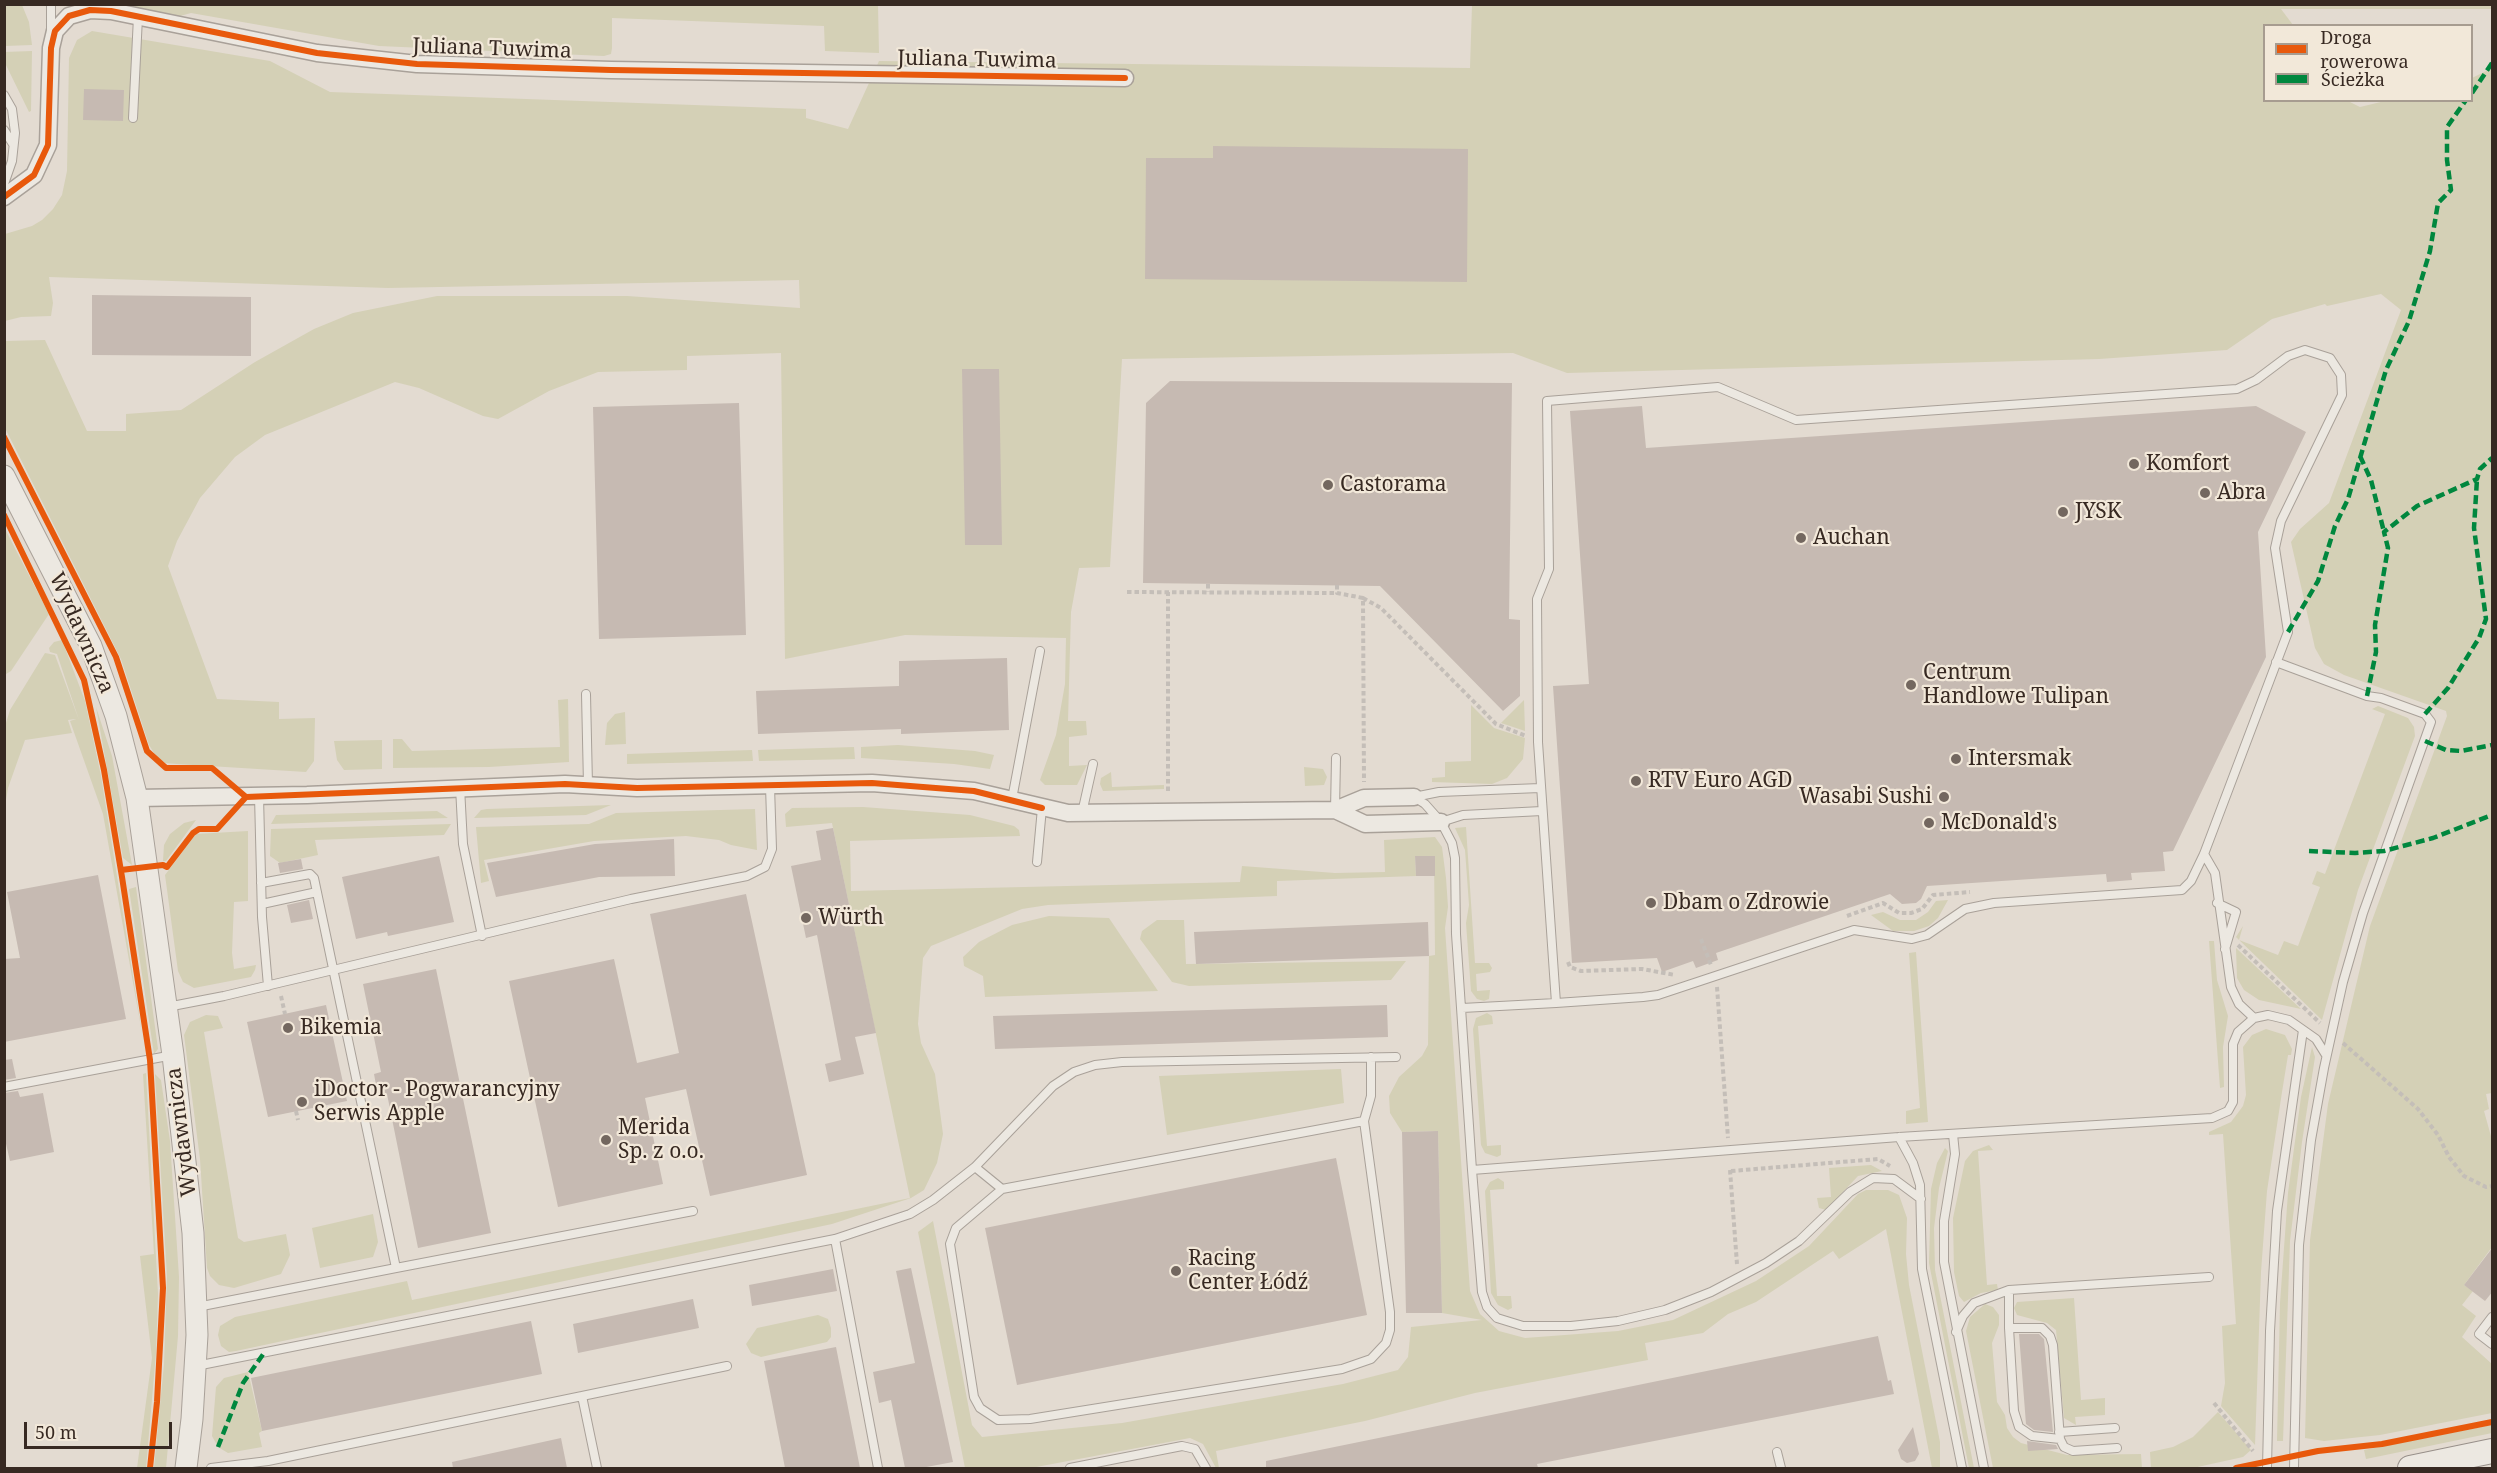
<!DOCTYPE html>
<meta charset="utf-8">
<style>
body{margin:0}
#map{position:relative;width:2497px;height:1473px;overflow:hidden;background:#e3dbd1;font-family:"Noto Serif",serif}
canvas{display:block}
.frame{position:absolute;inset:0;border:6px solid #372922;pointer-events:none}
.legend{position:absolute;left:2263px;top:24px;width:210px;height:78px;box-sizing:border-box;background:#f2e8d9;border:2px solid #a79c90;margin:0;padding:8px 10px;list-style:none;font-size:18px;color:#372922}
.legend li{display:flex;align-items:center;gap:12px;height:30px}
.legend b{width:30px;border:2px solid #a79c90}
.scale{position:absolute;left:24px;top:1422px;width:148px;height:27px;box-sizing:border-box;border:3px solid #372922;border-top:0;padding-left:8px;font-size:18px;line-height:21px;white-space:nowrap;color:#372922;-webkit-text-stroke:4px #f2e8d9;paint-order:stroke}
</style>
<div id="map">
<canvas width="2497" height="1473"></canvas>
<div class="frame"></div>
<ul class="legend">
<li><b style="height:8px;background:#e8590c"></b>Droga rowerowa</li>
<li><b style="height:8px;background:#00873e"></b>Ścieżka</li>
</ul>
<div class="scale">50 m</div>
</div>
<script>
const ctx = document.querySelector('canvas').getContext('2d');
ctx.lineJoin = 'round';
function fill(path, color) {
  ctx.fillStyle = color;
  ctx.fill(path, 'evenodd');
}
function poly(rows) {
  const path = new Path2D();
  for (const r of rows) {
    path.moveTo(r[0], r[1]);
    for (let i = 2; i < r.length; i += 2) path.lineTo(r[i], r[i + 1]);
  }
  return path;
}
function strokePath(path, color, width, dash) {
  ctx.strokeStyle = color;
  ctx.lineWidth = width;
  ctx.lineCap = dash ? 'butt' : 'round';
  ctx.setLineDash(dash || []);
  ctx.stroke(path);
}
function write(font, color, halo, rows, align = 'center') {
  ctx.font = font + ' "Noto Serif",serif';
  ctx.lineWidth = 4.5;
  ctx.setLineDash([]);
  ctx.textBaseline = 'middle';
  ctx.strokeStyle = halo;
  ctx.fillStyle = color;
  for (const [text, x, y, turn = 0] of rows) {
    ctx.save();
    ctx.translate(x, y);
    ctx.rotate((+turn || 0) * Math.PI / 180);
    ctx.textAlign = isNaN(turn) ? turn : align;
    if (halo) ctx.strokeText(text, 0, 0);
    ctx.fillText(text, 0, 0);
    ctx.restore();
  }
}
const green = poly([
 [4,5,22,5,29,22,32,45,5,46],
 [125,5,878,5,879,53,825,51,824,26,612,18,612,48,611,54,604,56,379,46,191,13,180,16],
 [1472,5,2492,5,2492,9,2281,9,2293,25,2264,26,2264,100,2348,101,2360,107,2385,101,2472,100,2472,78,2492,68,2492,1093,2486,1094,2489,1109,2484,1111,2492,1140,2492,1247,2464,1285,2473,1291,2462,1305,2476,1316,2462,1337,2492,1364,2492,1413,2380,1435,2324,1441,2305,1438,2310,1240,2328,1104,2370,926,2447,716,2446,711,2344,675,2324,664,2315,648,2291,542,2300,529,2329,503,2401,310,2381,294,2327,306,2325,304,2272,319,2227,350,2099,359,1567,373,1513,353,1122,359,1110,567,1079,568,1071,612,1068,721,1086,721,1087,735,1069,737,1069,766,1087,765,1077,785,1045,785,1040,780,1056,735,1065,684,1066,638,905,635,785,659,781,353,687,356,687,370,598,372,549,391,498,419,483,416,419,388,395,382,265,435,235,457,200,498,177,541,168,566,217,699,279,702,279,719,315,718,314,761,306,772,177,764,165,763,156,756,149,745,121,659,5,428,6,341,45,340,87,431,126,431,126,414,181,410,255,362,314,329,353,313,437,296,627,296,800,308,799,280,388,288,49,277,53,303,51,316,21,317,5,321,5,234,32,226,42,220,53,209,62,195,67,171,69,58,77,40,92,31,270,61,330,92,806,109,806,118,848,129,879,61,1470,68],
 [32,51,31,111,29,112,5,63,4,52],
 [4,527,49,614,11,671,6,674],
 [62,640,85,701,101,776,142,1033,103,814,70,721,76,719,68,720,72,733,25,740,8,788,5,806,5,726,10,710,45,653,55,655,79,720,57,654,50,652,49,648,54,642],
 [568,699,569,762,489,767,393,768,393,739,402,739,412,751,560,747,558,700],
 [1524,700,1525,731,1501,723],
 [1471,705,1494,728,1525,738,1523,759,1507,778,1492,784,1432,782,1432,778,1445,777,1445,762,1471,761],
 [2378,706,2408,718,2414,727,2415,736,2358,890,2322,1020,2236,937,2243,926,2239,940,2278,955,2284,941,2298,946,2320,887,2312,884,2317,871,2325,874,2385,714,2372,709],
 [96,707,112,756,132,865,123,858],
 [625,712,626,744,605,745,607,723,615,714],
 [382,740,382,769,344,770,337,760,334,741],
 [898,745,975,751,994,755,990,769,954,764,861,758,861,747],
 [854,747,855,759,759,761,758,750],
 [752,750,753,761,627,764,627,754],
 [1304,767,1323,769,1327,777,1324,785,1305,786],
 [1111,772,1112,787,1164,785,1164,789,1103,791,1100,784,1101,778],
 [611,805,586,815,474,818,481,810,487,809],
 [863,807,970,815,1014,826,1019,830,1020,836,850,841,851,891,1240,882,1242,866,1335,873,1385,872,1384,840,1435,837,1442,847,1446,878,1448,907,1445,928,1470,1291,1480,1314,1499,1331,1525,1338,1618,1331,1673,1320,1756,1281,1809,1246,1858,1194,1866,1190,1888,1190,1899,1195,1907,1218,1906,1254,1909,1285,1940,1442,1940,1468,1932,1468,1886,1229,1839,1259,1833,1251,1756,1302,1728,1314,1703,1333,1645,1343,1648,1360,1475,1393,1365,1421,1216,1451,1219,1468,1216,1468,1203,1444,1190,1438,1031,1468,965,1468,918,1232,933,1221,972,1425,982,1437,1122,1423,1343,1384,1398,1370,1408,1357,1411,1327,1482,1320,1442,1313,1438,1131,1402,1132,1390,1113,1389,1096,1399,1077,1422,1056,1428,1045,1429,956,1435,955,1434,856,1415,856,1416,876,1277,881,1277,896,1048,905,1022,909,931,946,923,958,918,1024,921,1043,935,1074,943,1134,937,1163,924,1190,911,1198,832,1224,414,1313,236,1351,229,1352,221,1346,218,1335,220,1326,235,1317,407,1281,412,1300,910,1198,832,823,786,827,785,814,792,808],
 [755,809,757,850,731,845,719,840,686,836,594,841,484,860,489,881,481,883,476,827,589,824,616,813],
 [437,811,448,818,271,824,276,815],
 [196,820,166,861,163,861,164,845,170,834,184,823],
 [451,824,444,835,315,840,318,855,280,863,270,856,271,829],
 [1466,827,1475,963,1489,963,1492,968,1490,972,1476,974,1477,991,1490,990,1489,999,1484,1001,1477,999,1471,991,1466,923,1469,905,1465,850,1455,828],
 [248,831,248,901,234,902,232,953,234,969,256,965,255,970,251,977,194,988,183,982,178,971,165,875,196,834],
 [136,887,158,1049,154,1054,129,889],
 [1948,900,1938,918,1929,926,1914,931,1893,931,1871,915,1883,912,1900,920,1916,920,1928,912,1936,901],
 [1049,916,1109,918,1158,991,985,997,983,976,964,966,963,957,979,942,1012,925],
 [1157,920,1184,920,1186,964,1406,961,1391,980,1189,986,1172,982,1140,939,1142,931],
 [2209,941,2214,941,2217,980,2228,1016,2223,1047,2224,1087,2220,1088],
 [2236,948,2301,1009,2259,1000,2244,990,2237,978],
 [1916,952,1928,1122,1906,1124,1906,1111,1920,1108,1909,953],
 [1487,1013,1492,1016,1493,1024,1478,1026,1487,1146,1501,1145,1501,1155,1497,1157,1485,1153,1481,1145,1473,1029,1476,1018],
 [206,1015,218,1016,223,1028,204,1032,238,1238,244,1242,286,1234,290,1255,281,1274,234,1288,219,1285,210,1276,207,1268,200,1159,184,1035,190,1022],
 [2266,1029,2285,1035,2292,1049,2291,1055,2288,1055,2282,1092,2267,1191,2261,1272,2255,1445,2221,1406,2225,1383,2222,1326,2236,1324,2223,1134,2209,1135,2209,1132,2231,1122,2243,1106,2246,1095,2243,1047,2252,1035],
 [2312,1047,2315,1057,2302,1142,2290,1241,2283,1441,2277,1441,2280,1303,2288,1193,2301,1097],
 [1341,1069,1344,1103,1167,1135,1159,1076],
 [146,1073,158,1294,156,1353,146,1468,137,1468,152,1358,140,1256,154,1254,143,1074],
 [155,1074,161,1080,170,1141,179,1277,178,1336,166,1468,154,1468,164,1364,167,1277],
 [1989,1145,1993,1150,1978,1151,1987,1285,1997,1284,1998,1290,1981,1293,1964,1302,1959,1296,1954,1272,1953,1218,1965,1161,1973,1151],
 [1945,1148,1948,1151,1939,1188,1934,1228,1935,1270,1974,1468,1969,1468,1929,1263,1931,1189,1937,1163],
 [1871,1165,1882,1171,1858,1176,1826,1210,1819,1208,1817,1198,1831,1197,1829,1168],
 [1498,1178,1504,1182,1504,1189,1490,1190,1497,1296,1511,1296,1512,1308,1508,1310,1498,1305,1491,1293,1485,1191,1490,1182],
 [373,1214,378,1242,373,1257,320,1268,312,1228],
 [2074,1298,2081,1400,2105,1398,2105,1415,2075,1417,2076,1425,2064,1418,2056,1330,2047,1323,2017,1315,2014,1308,2017,1302],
 [1985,1304,1993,1307,1999,1315,1999,1325,1992,1343,1997,1402,2005,1415,2007,1428,2013,1437,2021,1443,2067,1455,2141,1454,2142,1468,1993,1468,1966,1331,1970,1317],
 [818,1315,828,1319,831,1328,831,1337,827,1342,761,1357,751,1353,746,1344,757,1328],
 [248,1372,262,1431,259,1433,262,1447,228,1453,218,1447,212,1436,216,1387,224,1378],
 [2218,1412,2251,1450,2243,1457,2193,1468,2151,1468,2150,1452,2173,1447,2193,1437],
 [2492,1425,2492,1433,2366,1459,2364,1450]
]);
const building = poly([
 [84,89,124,90,123,121,83,120],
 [1213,146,1468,149,1467,282,1145,279,1146,158,1213,158],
 [92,295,251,297,251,356,92,355],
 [962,369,999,369,1002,545,965,545],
 [1170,381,1512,383,1509,619,1520,620,1520,696,1503,711,1380,586,1143,583,1146,403],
 [739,403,746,635,599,639,593,407],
 [1642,406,1646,448,2256,406,2306,432,2258,532,2266,657,2173,851,2163,852,2165,871,2131,873,2132,880,2107,882,2106,874,1927,886,1921,899,1916,903,1902,904,1890,894,1716,953,1718,960,1696,968,1693,961,1662,972,1657,958,1572,963,1553,686,1589,684,1570,411],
 [1007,658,1009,730,901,734,901,729,758,734,756,691,899,686,899,661],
 [833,828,876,1033,855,1037,864,1074,829,1082,825,1064,841,1060,817,935,806,938,791,866,821,860,816,831],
 [674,839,675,876,599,877,496,897,487,863,595,844],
 [439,856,454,922,388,936,387,932,356,939,342,877],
 [1415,856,1435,856,1435,876,1416,876],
 [301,859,303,869,280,873,278,863],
 [98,875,126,1019,4,1042,4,959,20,958,7,892],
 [746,894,807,1175,710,1196,686,1089,645,1098,663,1184,558,1207,509,981,614,959,637,1063,679,1053,650,914],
 [309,900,313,919,291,923,287,905],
 [1428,922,1429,956,1196,964,1194,932],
 [436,969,491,1233,418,1248,387,1094,378,1096,374,1074,381,1072,363,984],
 [326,1005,347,1101,268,1117,247,1022],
 [1387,1005,1388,1037,995,1049,993,1016],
 [12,1059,16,1078,4,1080,4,1060],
 [18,1091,20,1097,43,1093,54,1152,10,1161,4,1135,4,1093],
 [1438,1131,1442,1313,1406,1313,1402,1132],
 [1336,1158,1367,1315,1017,1385,985,1228],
 [2493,1247,2493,1291,2485,1301,2464,1285],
 [911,1268,953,1462,921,1468,905,1468,891,1400,879,1403,873,1372,915,1363,896,1271],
 [833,1269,837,1291,752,1306,749,1285],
 [693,1299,699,1328,578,1353,573,1324],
 [531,1321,542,1374,262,1431,251,1378],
 [2019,1334,2039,1334,2044,1339,2053,1432,2034,1430,2026,1424],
 [1878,1336,1888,1381,1891,1380,1894,1394,1537,1464,1538,1468,1266,1468,1266,1461],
 [836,1347,860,1468,785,1468,764,1361],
 [1913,1427,1919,1454,1915,1461,1907,1463,1901,1459,1898,1450],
 [561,1438,567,1468,453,1468,452,1462],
 [2027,1441,2056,1445,2058,1449,2028,1451]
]);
const path = poly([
 [1208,584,1208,592],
 [1337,585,1337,593,1363,598,1364,782],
 [1127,592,1337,593],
 [1363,598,1381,608,1496,724,1526,736],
 [1168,791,1168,592],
 [1847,916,1883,903,1899,913,1911,913,1922,909,1933,895,1970,892],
 [1701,939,1711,965],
 [2238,945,2320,1023],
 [1568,962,1570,967,1581,971,1642,969,1675,975],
 [1717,987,1728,1138],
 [281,996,285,1014],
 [2343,1043,2418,1109,2438,1135,2449,1157,2464,1176,2486,1187,2492,1186],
 [296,1111,298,1120],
 [1730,1170,1737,1264],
 [1731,1171,1878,1159,1890,1166],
 [2214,1403,2253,1451]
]);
const service = poly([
 [51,4,51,33],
 [4,95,12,109,15,133,12,161,4,184],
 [133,118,138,17],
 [4,130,13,144],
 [2276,662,2367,696,2381,698,2425,714,2431,722,2363,913,2343,982,2324,1068,2311,1140,2299,1245,2294,1468],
 [586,694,588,785],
 [460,787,463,844,482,936],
 [259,796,262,917,268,986],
 [1414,797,1425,804,1441,822,1452,843,1455,858,1456,934,1472,1170,1899,1137,2212,1118,2228,1111,2233,1102,2233,1044,2238,1032,2254,1018,2268,1015,2289,1020,2316,1039,2326,1055],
 [1414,797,1439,792,1540,788],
 [1012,799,1040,651],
 [1335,810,1336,758],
 [1082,813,1093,764],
 [1441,822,1463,815,1542,811],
 [2204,854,2215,873,2231,987,2239,1004,2254,1018],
 [1037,862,1042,808],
 [2217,903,2236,912,2225,949],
 [262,904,317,892],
 [167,1007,224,996,631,899,747,876,765,867,772,849,770,786],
 [1462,1008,1556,1003,1643,997,1658,995,1854,930,1912,939,1927,935,1965,909,1994,903,2182,890,2191,881,2204,854,2288,632,2275,548,2281,521,2342,395,2341,375,2330,358,2305,350,2288,356,2256,380,2237,389,1796,420,1718,387,1547,401,1549,569,1537,599,1538,742,1556,1003],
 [4,1087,173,1055],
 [1364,1121,1371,1096,1371,1057],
 [1953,1134,1955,1154,1944,1221,1944,1262,1984,1468],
 [1899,1137,1913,1163,1920,1185,1922,1269,1962,1468],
 [975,1167,1053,1086,1074,1072,1095,1065,1122,1062,1396,1057],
 [1472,1170,1482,1292,1487,1307,1497,1318,1523,1326,1571,1326,1618,1321,1665,1310,1711,1292,1766,1263,1799,1241,1850,1192,1873,1178,1894,1179,1921,1199],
 [835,1239,878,1468],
 [396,1268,693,1211],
 [2009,1290,2009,1328,2042,1328,2050,1336,2053,1345,2060,1439,2064,1447,2073,1451,2117,1448],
 [197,1307,396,1268,314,878,310,874,261,883],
 [2492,1317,2479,1334,2492,1344],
 [2009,1328,2014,1411,2019,1427,2032,1436,2060,1439],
 [1956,1332,1963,1316,1974,1303,2009,1290,2209,1277],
 [196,1366,835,1239,910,1214,933,1200,975,1167,1002,1189,1364,1121,1390,1312,1390,1330,1386,1343,1371,1359,1342,1369,1030,1419,998,1420,980,1408,974,1397,950,1244,956,1228,1002,1189],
 [582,1396,597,1468],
 [2059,1432,2115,1428],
 [1777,1452,1781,1468],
 [211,1468,268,1461,727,1366],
 [1070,1468,1182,1446,1195,1449,1206,1468],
 [2267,1468,2270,1331,2277,1211,2303,1030]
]);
const minor = poly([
 [4,197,34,175,48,145,51,48,55,31,69,16,90,10,111,11,317,53,417,64,611,70,1125,78],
 [137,798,307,795,565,784,637,788,872,783,974,791,1068,813,1335,810,1365,824,1441,822],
 [1335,810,1364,798,1414,797]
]);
const tertiary = poly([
 [4,476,91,646,116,716,137,798,173,1055,193,1233,197,1335,192,1419,186,1468]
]);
const secondary = poly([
 [2410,1468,2492,1451]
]);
const quiet = poly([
 [2472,93,2492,63],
 [2360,456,2371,480,2384,532],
 [2288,632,2318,581,2335,526,2348,499,2386,370,2409,321,2430,251,2438,203,2451,190,2447,160,2447,127,2466,100],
 [2367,696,2376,652,2375,625,2388,548,2384,532,2417,506,2477,479,2480,469,2492,458],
 [2425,714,2448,688,2479,638,2486,619,2474,528,2477,479],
 [2425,741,2446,750,2461,751,2492,745],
 [2309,851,2355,853,2384,851,2433,838,2492,815],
 [218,1447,243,1383,264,1353]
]);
const cycleway = poly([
 [4,197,34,175,48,145,51,48,55,31,69,16,90,10,111,11,317,53,417,64,611,70,1125,78],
 [4,437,116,657,147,751,166,768,212,768,246,797],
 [4,515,84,680,104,770,122,877,150,1060,163,1288,157,1402,150,1468],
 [246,797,565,784,637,788,872,783,974,791,1042,808],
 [121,870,163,865,167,867,193,833,199,829,217,829,246,797],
 [2236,1468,2318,1451,2382,1444,2492,1422]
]);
const markers = [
 [2134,464,6,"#73675f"],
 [1328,485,6,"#73675f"],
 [2205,493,6,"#73675f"],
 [2063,512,6,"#73675f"],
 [1801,538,6,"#73675f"],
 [1911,685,6,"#73675f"],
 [1956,759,6,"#73675f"],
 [1636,781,6,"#73675f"],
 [1944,797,6,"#73675f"],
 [1929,823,6,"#73675f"],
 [1651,903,6,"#73675f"],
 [806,918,6,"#73675f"],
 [288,1028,6,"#73675f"],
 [302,1102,6,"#73675f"],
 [606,1140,6,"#73675f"],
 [1176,1271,6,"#73675f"]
];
const streetNames = [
 ["Juliana Tuwima",492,49,2],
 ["Juliana Tuwima",977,60,1],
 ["Wydawnicza",81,633,66],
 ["Wydawnicza",182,1132,-97]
];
const poiNames = [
 ["Komfort",2146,464],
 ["Castorama",1340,485],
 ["Abra",2217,493],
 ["JYSK",2075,512],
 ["Auchan",1813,538],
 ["Centrum",1923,673],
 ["Handlowe Tulipan",1923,697],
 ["Intersmak",1968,759],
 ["RTV Euro AGD",1648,781],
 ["Wasabi Sushi",1932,797,"right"],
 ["McDonald's",1941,823],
 ["Dbam o Zdrowie",1663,903],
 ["Würth",818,918],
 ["Bikemia",300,1028],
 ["iDoctor - Pogwarancyjny",314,1090],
 ["Serwis Apple",314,1114],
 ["Merida",618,1128],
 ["Sp. z o.o.",618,1152],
 ["Racing",1188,1259],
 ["Center Łódź",1188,1283]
];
fill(green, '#d4d0b6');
fill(building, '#c6bab2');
strokePath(service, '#a9a199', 10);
strokePath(minor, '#a9a199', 19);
strokePath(tertiary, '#a9a199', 23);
strokePath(secondary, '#98908a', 26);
strokePath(path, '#c4beb8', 4, [4.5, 3]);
strokePath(service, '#ece8e1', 8);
strokePath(minor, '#ece8e1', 16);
strokePath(tertiary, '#ece8e1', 21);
strokePath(secondary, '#ece8e1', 24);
strokePath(quiet, '#00873e', 4.5, [9, 4.5]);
strokePath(cycleway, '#e8590c', 6);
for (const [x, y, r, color] of markers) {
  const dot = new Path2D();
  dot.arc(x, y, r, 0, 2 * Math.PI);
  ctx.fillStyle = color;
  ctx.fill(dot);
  strokePath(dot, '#f2e8d9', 2);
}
write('21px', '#372922', '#f2e8d9', streetNames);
write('21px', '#372922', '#f2e8d9', poiNames, 'left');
</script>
